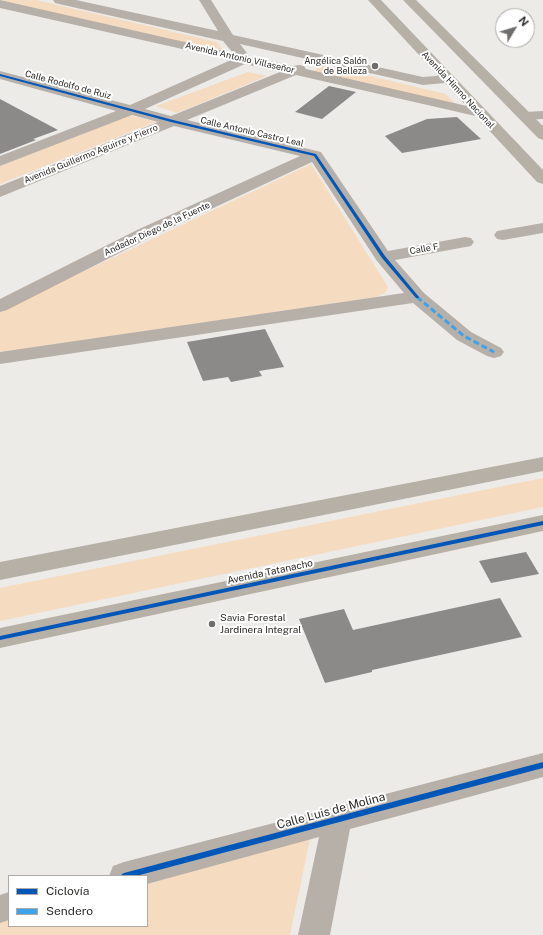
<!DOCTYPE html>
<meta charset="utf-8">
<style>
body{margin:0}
#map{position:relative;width:543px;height:935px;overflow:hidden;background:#edebe8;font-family:"Public Sans",sans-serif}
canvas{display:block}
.legend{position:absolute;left:8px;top:875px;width:140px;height:52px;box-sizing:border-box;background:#fff;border:1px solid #abaaa9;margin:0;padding:5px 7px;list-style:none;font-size:12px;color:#2c2b29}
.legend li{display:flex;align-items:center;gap:8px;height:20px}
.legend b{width:20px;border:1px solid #abaaa9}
.north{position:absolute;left:495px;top:8px;width:40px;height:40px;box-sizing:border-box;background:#fff;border:1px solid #abaaa9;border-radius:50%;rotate:52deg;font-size:11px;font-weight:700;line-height:16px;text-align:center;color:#2c2b29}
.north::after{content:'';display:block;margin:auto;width:14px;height:18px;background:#706e6c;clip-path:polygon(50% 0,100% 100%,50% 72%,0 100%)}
</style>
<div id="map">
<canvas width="543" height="935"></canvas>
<ul class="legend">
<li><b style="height:5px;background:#0057b8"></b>Ciclovía</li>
<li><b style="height:5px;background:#3ea3eb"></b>Sendero</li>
</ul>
<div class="north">N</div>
</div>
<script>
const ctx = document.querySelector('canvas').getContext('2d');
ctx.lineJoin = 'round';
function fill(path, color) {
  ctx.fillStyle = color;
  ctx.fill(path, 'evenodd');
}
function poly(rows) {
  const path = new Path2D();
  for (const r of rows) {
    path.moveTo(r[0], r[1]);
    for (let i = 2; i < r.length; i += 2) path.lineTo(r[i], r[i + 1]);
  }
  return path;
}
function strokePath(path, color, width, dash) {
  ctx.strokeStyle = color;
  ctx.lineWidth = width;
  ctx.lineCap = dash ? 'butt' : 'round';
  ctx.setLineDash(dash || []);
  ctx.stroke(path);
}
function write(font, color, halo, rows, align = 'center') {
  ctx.font = font + ' "Public Sans",sans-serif';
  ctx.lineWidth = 4;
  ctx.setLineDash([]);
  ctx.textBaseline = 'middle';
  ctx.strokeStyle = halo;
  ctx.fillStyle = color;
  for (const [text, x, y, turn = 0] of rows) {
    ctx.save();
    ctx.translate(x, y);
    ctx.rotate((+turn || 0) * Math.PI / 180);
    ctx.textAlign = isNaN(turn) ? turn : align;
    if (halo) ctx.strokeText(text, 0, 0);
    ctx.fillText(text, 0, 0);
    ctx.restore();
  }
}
const green = poly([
 [0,0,36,0,217,42,225,53],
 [320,64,446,94,458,107,312,74],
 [248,72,267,76,177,113,156,106],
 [129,115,156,122,0,184,0,166],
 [311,164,388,287,385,293,376,297,5,352,0,351,0,311],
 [543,478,543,507,0,621,0,588],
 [311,834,290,935,0,935,0,919,9,916,9,926,147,926,147,879]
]);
const building = poly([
 [329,86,356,92,322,119,295,112],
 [0,99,58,130,33,139,36,140,0,154],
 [457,117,481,139,402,153,385,136,427,119],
 [265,329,284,367,259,371,262,376,231,382,228,377,203,381,187,342],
 [526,552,539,574,491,583,479,561],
 [500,598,522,637,372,670,372,672,325,683,299,619,344,609,353,630]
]);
const street = poly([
 [0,0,233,53,223,41,59,4,55,3,53,0,76,0,218,31,199,0,211,0,233,35,423,77,436,76,445,72,450,73,452,76,445,83,423,85,240,44,250,57,293,66,299,65,304,66,306,69,480,109,485,110,487,113,485,116,480,117,296,75,187,120,321,152,388,251,465,237,471,238,474,242,471,246,395,260,424,293,471,332,501,348,504,352,501,356,494,358,487,356,457,340,413,303,0,364,0,352,404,293,377,261,312,162,149,238,7,310,0,312,0,299,137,230,300,156,174,126,0,197,0,186,158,122,132,115,0,166,0,156,116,111,0,79,0,71,130,105,231,60,0,8,0,0],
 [245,64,280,72,171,116,145,109,245,64],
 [543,111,543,119,525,120,520,119,518,116,520,113,525,112,543,111],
 [543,223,543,233,503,240,497,239,494,235,497,231,543,223],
 [543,753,543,777,350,829,330,935,298,935,319,837,147,884,147,876,109,876,113,866,124,862,543,753],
 [9,892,9,920,0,923,0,895,9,892]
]);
const secondary = poly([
 [368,0,381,0,543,170,543,184,537,182,368,0],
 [403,0,416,0,543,126,543,140,538,138,403,0],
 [543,457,543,471,0,580,0,562,543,457],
 [543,515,543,531,0,648,0,628,543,515]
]);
const quiet = poly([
 [417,297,464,336,494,352]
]);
const cycleway = poly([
 [0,74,173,120,316,154,385,256,419,297,418,298,416,298,382,258,314,156,171,122,0,76,0,74],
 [543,521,543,525,0,640,0,636,543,521],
 [543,762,543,768,136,876,121,876,122,874,124,873,543,762]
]);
const markers = [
 [375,66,4,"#706e6c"],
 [212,624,4,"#706e6c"]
];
const farStreetnames = [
 ["Avenida Antonio Villaseñor",240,58,13],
 ["Calle Rodolfo de Ruiz",68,85,15],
 ["Avenida Himno Nacional",458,90,47],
 ["Calle Antonio Castro Leal",252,132,13],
 ["Avenida Guillermo Aguirre y Fierro",91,154,-22],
 ["Andador Diego de la Fuente",157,229,-25],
 ["Calle F",424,249,-10]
];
const farPoinames = [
 ["Angélica Salón",367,61],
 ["de Belleza",367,71]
];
const streetNames = [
 ["Avenida Tatanacho",270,572,-12]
];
const poiNames = [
 ["Savia Forestal",220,618],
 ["Jardinera Integral",220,630]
];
const nearStreetnames = [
 ["Calle Luis de Molina",331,811,-15]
];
fill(green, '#f5dbc0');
fill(building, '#8c8a88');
fill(street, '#b7b0a9');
fill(secondary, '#b6b0a7');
strokePath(quiet, '#3ea3eb', 3, [6, 3]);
fill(cycleway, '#0057b8');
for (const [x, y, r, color] of markers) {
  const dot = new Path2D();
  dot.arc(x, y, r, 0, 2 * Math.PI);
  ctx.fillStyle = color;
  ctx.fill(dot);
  strokePath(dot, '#fff', 1.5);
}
write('9px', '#2c2b29', '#fff', farStreetnames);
write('9px', '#2c2b29', '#fff', farPoinames, 'right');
write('10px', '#2c2b29', '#fff', streetNames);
write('10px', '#2c2b29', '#fff', poiNames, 'left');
write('12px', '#2c2b29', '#fff', nearStreetnames);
</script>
